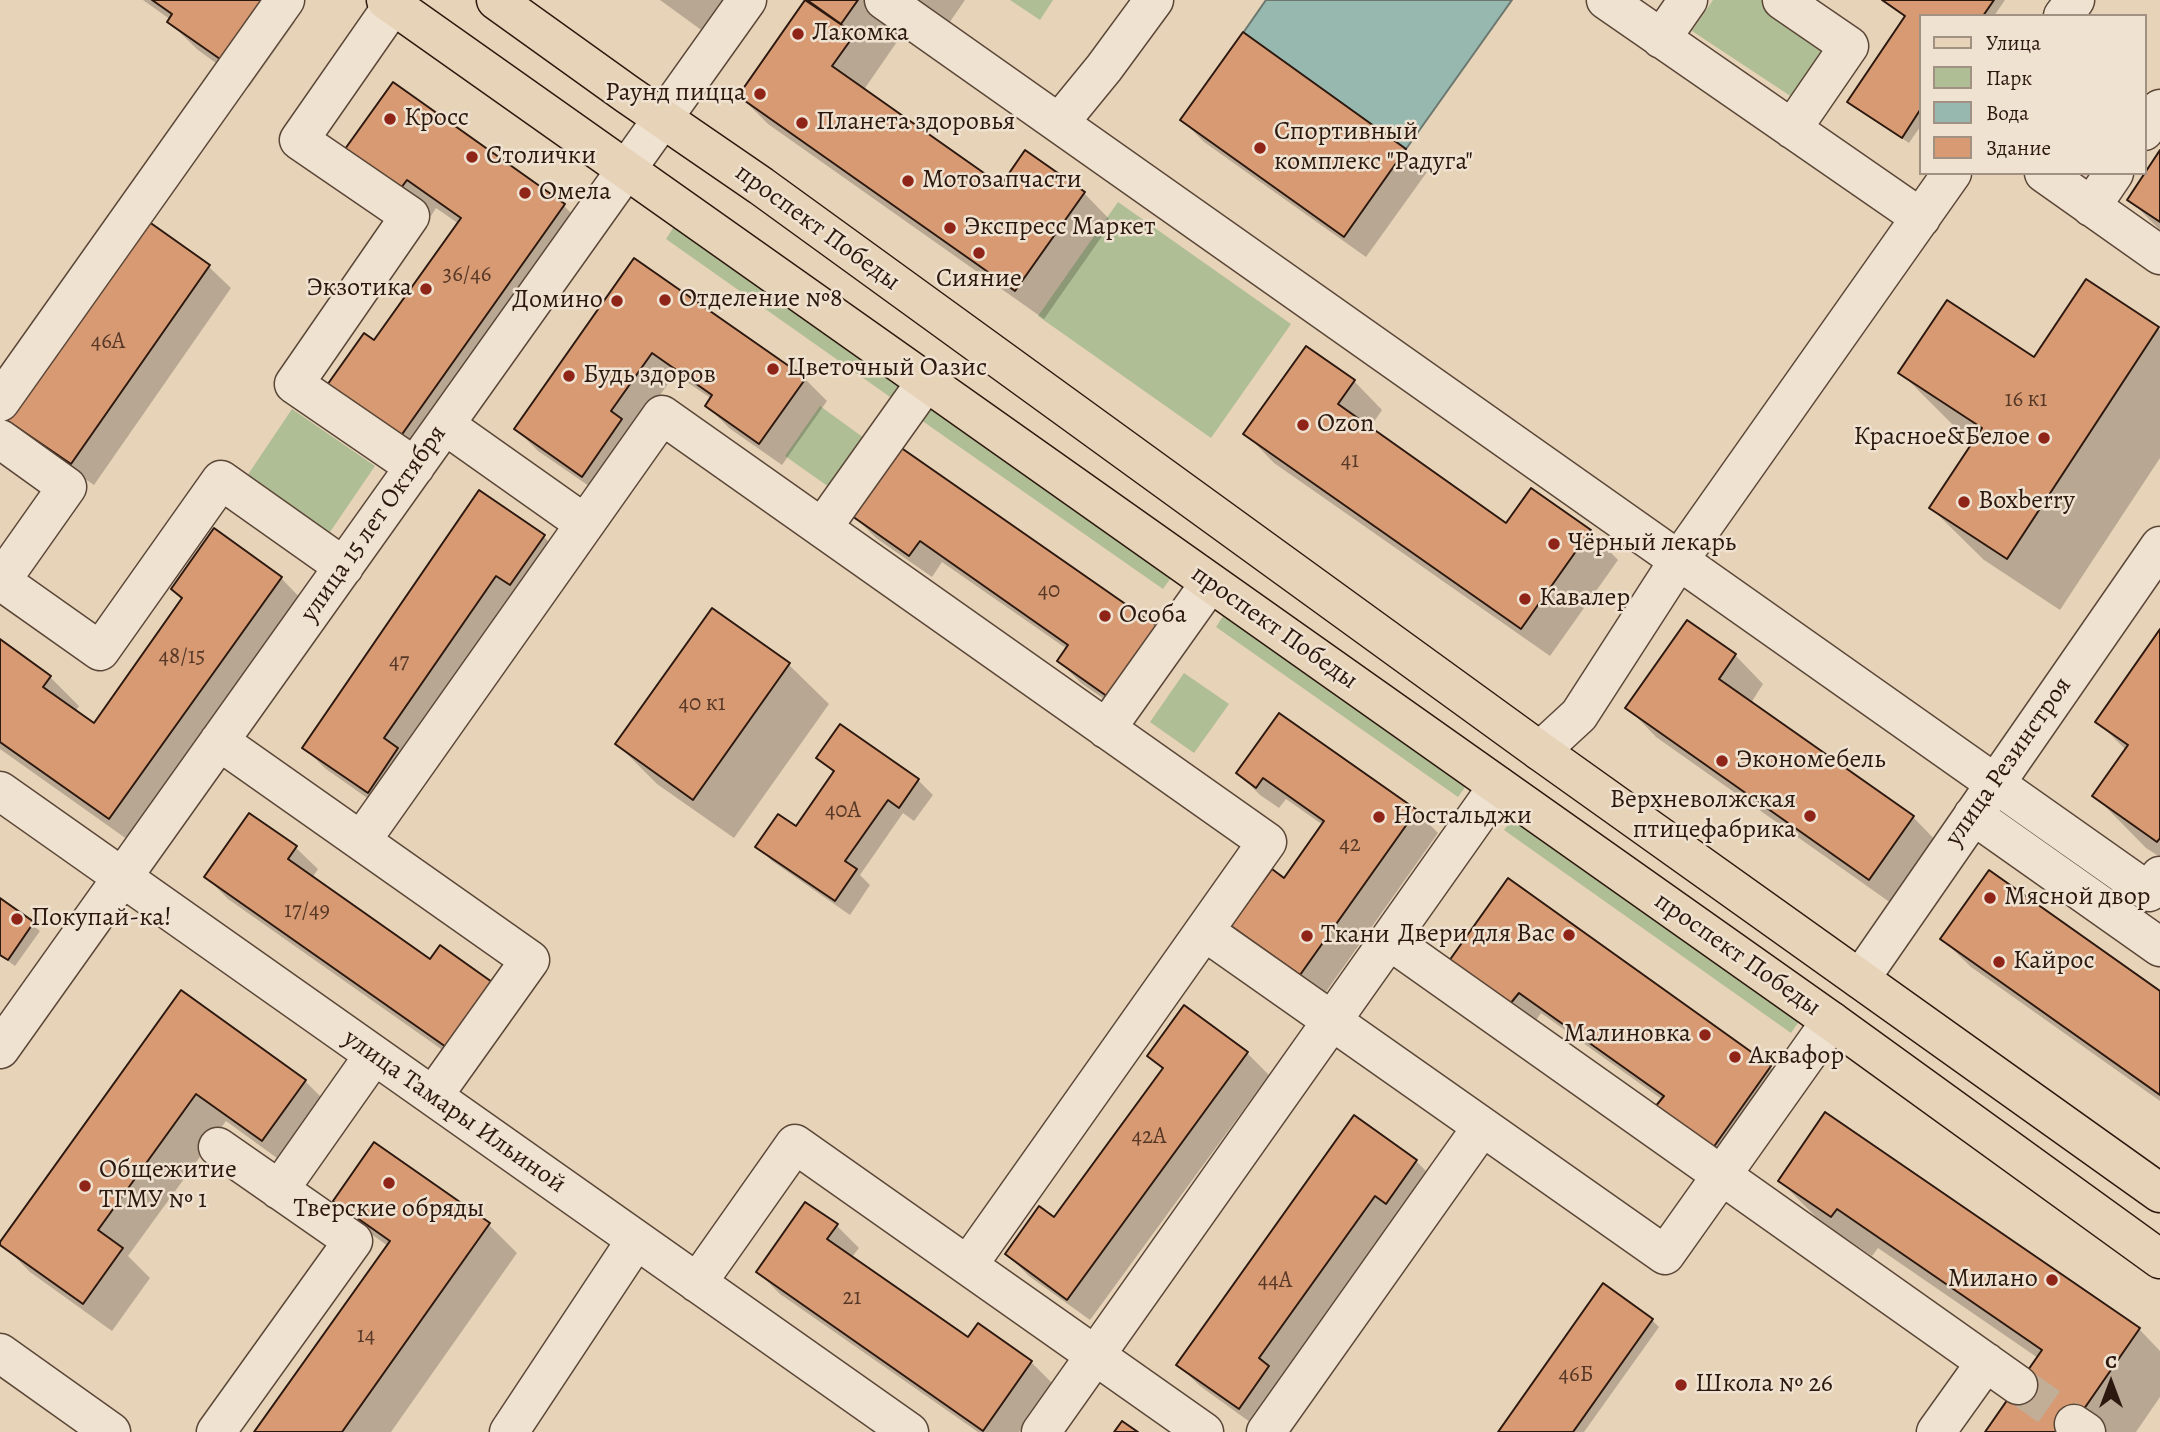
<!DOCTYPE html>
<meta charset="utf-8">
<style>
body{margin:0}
#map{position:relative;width:2160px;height:1432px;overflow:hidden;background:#e7d3b8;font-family:Alegreya,serif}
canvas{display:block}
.legend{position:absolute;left:1919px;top:14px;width:228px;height:161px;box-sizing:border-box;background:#efe2d1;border:2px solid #a19183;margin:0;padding:9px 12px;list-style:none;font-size:21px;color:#2c180e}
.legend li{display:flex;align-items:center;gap:14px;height:35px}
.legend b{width:35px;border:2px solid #a19183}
.north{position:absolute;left:2076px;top:1348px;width:70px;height:70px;-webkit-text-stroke:5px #efe2d1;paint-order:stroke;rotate:0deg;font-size:19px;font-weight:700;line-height:28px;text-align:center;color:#2c180e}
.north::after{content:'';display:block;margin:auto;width:24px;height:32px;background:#2c180e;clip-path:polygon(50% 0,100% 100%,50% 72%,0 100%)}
</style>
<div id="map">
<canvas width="2160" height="1432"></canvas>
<ul class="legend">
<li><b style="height:9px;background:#e7d3b8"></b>Улица</li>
<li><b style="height:19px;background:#afbe94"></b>Парк</li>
<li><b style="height:19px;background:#97b8af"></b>Вода</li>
<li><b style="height:19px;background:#d79a73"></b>Здание</li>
</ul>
<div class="north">С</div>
</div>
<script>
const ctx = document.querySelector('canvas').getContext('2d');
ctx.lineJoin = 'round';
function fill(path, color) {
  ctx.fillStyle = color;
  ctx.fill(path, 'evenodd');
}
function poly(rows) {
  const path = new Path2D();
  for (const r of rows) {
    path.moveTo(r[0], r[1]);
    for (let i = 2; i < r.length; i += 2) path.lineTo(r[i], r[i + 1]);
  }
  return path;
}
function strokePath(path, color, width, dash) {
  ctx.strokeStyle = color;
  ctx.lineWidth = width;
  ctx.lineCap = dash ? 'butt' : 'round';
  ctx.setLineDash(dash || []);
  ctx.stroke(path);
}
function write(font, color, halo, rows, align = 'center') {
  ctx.font = font + ' Alegreya,serif';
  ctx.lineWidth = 5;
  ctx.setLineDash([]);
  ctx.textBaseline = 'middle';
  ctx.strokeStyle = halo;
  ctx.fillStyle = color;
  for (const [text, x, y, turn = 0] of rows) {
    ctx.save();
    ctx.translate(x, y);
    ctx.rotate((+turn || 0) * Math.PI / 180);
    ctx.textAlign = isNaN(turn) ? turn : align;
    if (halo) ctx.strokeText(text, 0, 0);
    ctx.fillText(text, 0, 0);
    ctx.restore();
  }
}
const green = poly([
 [1010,0,1053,0,1040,20],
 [1713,0,1776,0,1835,39,1795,99,1692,31],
 [1118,202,1291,324,1211,438,1038,316],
 [675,225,902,386,893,399,666,239],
 [820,406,864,438,829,487,785,456],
 [930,406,1172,576,1163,589,921,420],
 [292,409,375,466,330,532,247,476],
 [1225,613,1468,783,1458,797,1216,627],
 [1184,673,1229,704,1194,753,1150,722],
 [1514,817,1800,1020,1791,1033,1504,830]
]);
const water = poly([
 [1266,0,1512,0,1406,149,1243,33,1266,0]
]);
const shadow = poly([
 [143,0,272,0,295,22,249,87,198,50,169,22,171,20],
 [660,0,727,0,704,32],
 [807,0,965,0,936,42,910,23,863,91,1001,187,1084,193,1112,222,1044,319,768,124,740,96],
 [1881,0,2005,0,1994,16,1920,16,1920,127,1909,143,1856,108,1850,102,1906,17],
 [393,84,564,206,593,234,427,467,356,417,375,343,459,224,436,208,431,216,376,177],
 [1182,120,1405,150,1427,172,1366,257,1204,142],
 [2160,153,2160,230,2129,199],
 [145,222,209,267,231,288,94,485,30,441,8,419],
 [634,260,805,379,827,401,782,465,729,428,707,406,712,399,675,374,633,433,605,497,538,451,516,429],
 [2086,281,2160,330,2160,458,2060,610,1984,560,1931,508,1976,440,1953,425,1901,373,2035,360],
 [1354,381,1382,410,1369,429,1507,526,1590,531,1618,560,1550,656,1274,463,1246,434],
 [901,449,1130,717,1081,683,1059,661,1067,649,942,562,932,577,876,538,854,516],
 [480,492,543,536,565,558,390,814,326,769,304,748],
 [281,578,309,607,138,847,0,749,0,641,50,677,79,706,75,712,94,725,184,600,173,589],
 [2160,632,2160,857,2146,848,2094,795,2126,750,2097,721],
 [1735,655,1763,684,1751,703,1913,817,1941,846,1898,908,1656,737,1628,708],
 [788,664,829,704,734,838,657,784,617,744],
 [1280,715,1416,811,1438,833,1323,996,1255,948,1234,926,1284,880,1323,825,1286,799,1279,808,1260,795,1238,773],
 [819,758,918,780,933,795,914,821,903,813,860,875,870,885,850,915,772,861,758,847,796,828,835,774],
 [296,848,318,869,312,878,431,962,468,1068,228,899,206,877],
 [0,900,40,931,15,966,0,955],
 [1942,939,2160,993,2160,1101,1971,967],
 [1451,961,1770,1067,1792,1089,1735,1169,1663,1100,1541,1013,1533,1025],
 [181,993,305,1081,334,1110,292,1169,226,1121,128,1256,150,1278,112,1331,30,1272,1,1243],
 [1247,1053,1269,1075,1090,1320,1029,1276,1007,1254,1054,1219,1164,1070,1149,1056],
 [1355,1117,1416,1161,1438,1183,1261,1430,1200,1386,1178,1365],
 [1780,1181,2139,1329,2160,1351,2160,1397,2136,1432,1987,1432,2038,1358,1878,1248,1872,1256,1820,1221],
 [335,1200,489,1225,517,1253,391,1432,256,1432,388,1246,364,1229],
 [806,1204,837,1226,859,1248,851,1258,969,1340,1031,1362,1053,1384,1019,1432,978,1432,780,1294,758,1272],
 [1652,1320,1659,1327,1584,1432,1500,1432]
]);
const building = poly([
 [152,0,262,0,220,59,167,22,172,14,152,0],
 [805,0,855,34,832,66,1001,185,1025,150,1085,192,1015,291,738,96,805,0],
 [807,0,858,0,841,24,807,0],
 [1882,0,1994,0,1983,16,1920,16,1920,110,1902,138,1847,102,1905,16,1882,0],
 [1243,32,1406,149,1344,237,1180,120,1243,32],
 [393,82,565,204,398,440,325,388,364,333,374,340,461,218,407,180,401,188,345,149,393,82],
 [2160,150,2160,222,2127,200,2160,150],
 [145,219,210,265,71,464,5,419,145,219],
 [634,258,806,378,759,444,705,406,712,395,652,353,611,411,622,419,582,477,514,429,634,258],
 [2086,279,2159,327,2007,559,1929,508,1982,428,1898,373,1947,300,2034,357,2086,279],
 [1306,346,1355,380,1338,404,1506,523,1531,488,1591,530,1521,629,1243,434,1306,346],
 [900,447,1157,626,1108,697,1057,661,1068,645,920,541,909,556,852,516,900,447],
 [479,490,545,535,510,585,496,576,384,738,398,748,368,793,302,748,479,490],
 [214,528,282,577,109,819,0,742,0,639,51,676,43,687,94,723,182,598,171,589,214,528],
 [712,608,790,663,693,800,615,744,712,608],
 [1687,620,1736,654,1719,679,1914,816,1869,880,1625,708,1687,620],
 [2160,629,2160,838,2157,842,2092,796,2128,745,2095,722,2160,629],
 [1279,713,1417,810,1300,975,1231,926,1272,869,1284,878,1324,821,1263,778,1256,788,1236,773,1279,713],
 [840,724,919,779,899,808,888,800,845,861,857,869,835,901,755,847,778,814,796,826,834,771,816,758,840,724],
 [249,813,297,846,288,859,430,959,440,945,492,982,446,1047,204,877,249,813],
 [1989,870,2160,991,2160,1095,1940,939,1989,870],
 [1508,878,1771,1066,1713,1148,1655,1107,1664,1096,1519,993,1510,1004,1449,961,1508,878],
 [0,898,34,922,8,960,0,955,0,898],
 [181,990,306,1080,262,1141,196,1094,98,1230,123,1248,83,1304,0,1245,0,1242,181,990],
 [1184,1005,1248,1052,1067,1300,1005,1254,1039,1206,1054,1217,1163,1068,1147,1056,1184,1005],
 [1825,1112,2140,1328,2068,1432,1985,1432,2042,1350,1837,1209,1831,1217,1778,1181,1825,1112],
 [1354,1115,1417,1160,1386,1204,1375,1196,1259,1358,1269,1366,1239,1409,1176,1365,1354,1115],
 [374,1142,490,1223,342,1432,254,1432,390,1241,333,1201,374,1142],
 [805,1202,838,1224,827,1239,968,1337,978,1323,1032,1361,983,1431,756,1272,805,1202],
 [1603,1283,1653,1319,1573,1432,1498,1432,1603,1283],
 [1122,1421,1138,1432,1114,1432,1122,1421]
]);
const minorTunnel = poly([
 [2018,1385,2074,1424]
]);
const minor = poly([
 [884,0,2149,892,2160,876],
 [1606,0,1921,218],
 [1782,0,1849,46,1792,129],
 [393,5,299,140,410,216,294,384,415,467],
 [2063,16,2075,0],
 [1661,39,1688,0],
 [1059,123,1104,68,1154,0],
 [2144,131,2160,109],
 [2044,173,2160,255],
 [2091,207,2114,173],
 [0,402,285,0],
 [445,425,585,524],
 [0,439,67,487,0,582],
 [822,528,926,382],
 [1,581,100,651,221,480,344,567],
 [1106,729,1210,583],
 [219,741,530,960,433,1096],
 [1540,751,1579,715,1679,560,1952,173],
 [0,791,909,1432],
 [1973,815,2160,947],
 [361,841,662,415,1267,842,968,1265],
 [1204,931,1665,1255,1831,1021],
 [1389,940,2018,1385],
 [1860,979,2160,546],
 [0,1049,747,0],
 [279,1190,374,1055],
 [697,1283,795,1144,1204,1432],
 [0,1353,111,1432],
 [2074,1424,2086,1432],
 [216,1432,353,1241,218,1147],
 [509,1432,636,1240],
 [1041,1432,1498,786],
 [1266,1432,1482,1127],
 [1936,1432,1986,1362]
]);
const major = poly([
 [386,0,1831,1021,2160,1259],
 [496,0,627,94,761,186,1540,751,2160,1193]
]);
const markers = [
 [798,34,7,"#8f2418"],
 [760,94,7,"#8f2418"],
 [390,119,7,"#8f2418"],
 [802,123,7,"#8f2418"],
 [1260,148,7,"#8f2418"],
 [472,157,7,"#8f2418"],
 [908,181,7,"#8f2418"],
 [525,193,7,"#8f2418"],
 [950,228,7,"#8f2418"],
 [979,253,7,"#8f2418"],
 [426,289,7,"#8f2418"],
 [665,300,7,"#8f2418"],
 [617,301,7,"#8f2418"],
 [773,369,7,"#8f2418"],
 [569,376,7,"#8f2418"],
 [1303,425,7,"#8f2418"],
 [2044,438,7,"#8f2418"],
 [1964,502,7,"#8f2418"],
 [1554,544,7,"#8f2418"],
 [1525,599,7,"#8f2418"],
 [1105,616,7,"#8f2418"],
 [1722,761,7,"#8f2418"],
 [1810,816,7,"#8f2418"],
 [1379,817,7,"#8f2418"],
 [1990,898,7,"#8f2418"],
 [17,919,7,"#8f2418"],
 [1569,935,7,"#8f2418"],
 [1307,936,7,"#8f2418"],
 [1999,962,7,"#8f2418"],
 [1705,1035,7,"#8f2418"],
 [1735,1057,7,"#8f2418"],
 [389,1183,7,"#8f2418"],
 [85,1186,7,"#8f2418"],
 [2052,1280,7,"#8f2418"],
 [1681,1385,7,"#8f2418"]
];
const numberNames = [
 ["36/46",467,275],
 ["46А",108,342],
 ["16 к1",2026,400],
 ["41",1350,461],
 ["40",1049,591],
 ["48/15",182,657],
 ["47",399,662],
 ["40 к1",702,704],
 ["40А",843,811],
 ["42",1350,845],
 ["17/49",307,911],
 ["42А",1149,1137],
 ["44А",1275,1281],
 ["21",852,1298],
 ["14",366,1336],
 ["46Б",1576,1375]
];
const poiNames = [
 ["Лакомка",812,34],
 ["Раунд пицца",746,94,"right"],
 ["Кросс",404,119],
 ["Планета здоровья",816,123],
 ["Спортивный",1274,133],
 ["комплекс \"Радуга\"",1274,163],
 ["Столички",486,157],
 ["Мотозапчасти",922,181],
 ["Омела",539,193],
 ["Экспресс Маркет",964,228],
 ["Сияние",979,280,"center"],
 ["Экзотика",412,289,"right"],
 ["Отделение №8",679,300],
 ["Домино",603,301,"right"],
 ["Цветочный Оазис",787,369],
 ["Будь здоров",583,376],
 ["Ozon",1317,425],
 ["Красное&Белое",2030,438,"right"],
 ["Boxberry",1978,502],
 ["Чёрный лекарь",1568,544],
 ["Кавалер",1539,599],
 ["Особа",1119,616],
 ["Экономебель",1736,761],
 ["Верхневолжская",1796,801,"right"],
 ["птицефабрика",1796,831,"right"],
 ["Ностальджи",1393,817],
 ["Мясной двор",2004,898],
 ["Покупай-ка!",31,919],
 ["Двери для Вас",1555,935,"right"],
 ["Ткани",1321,936],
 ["Кайрос",2013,962],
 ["Малиновка",1691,1035,"right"],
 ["Аквафор",1749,1057],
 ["Общежитие",99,1171],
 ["ТГМУ № 1",99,1201],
 ["Тверские обряды",389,1210,"center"],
 ["Милано",2038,1280,"right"],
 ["Школа № 26",1695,1385]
];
const streetNames = [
 ["проспект Победы",817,228,36],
 ["улица 15 лет Октября",374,524,-55],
 ["проспект Победы",1274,628,35],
 ["улица Резинстроя",2009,762,-55],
 ["проспект Победы",1737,955,35],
 ["улица Тамары Ильиной",454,1112,35]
];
fill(green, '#afbe94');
fill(water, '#97b8af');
strokePath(water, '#6c786f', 2);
fill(shadow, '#0003');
fill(building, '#d79a73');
strokePath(building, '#2c180e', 2);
strokePath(minorTunnel, '#c2ae96', 38, [38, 19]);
strokePath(minor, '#5b4738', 41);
strokePath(major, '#2c180e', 41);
strokePath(minor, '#efe2d1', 38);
strokePath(major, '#e7d3b8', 38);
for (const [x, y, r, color] of markers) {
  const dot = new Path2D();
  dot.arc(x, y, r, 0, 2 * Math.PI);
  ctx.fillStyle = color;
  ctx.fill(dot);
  strokePath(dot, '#efe2d1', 2.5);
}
write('23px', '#573827', null, numberNames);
write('26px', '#2c180e', '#efe2d1', poiNames, 'left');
write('26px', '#2c180e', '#efe2d1', streetNames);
</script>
